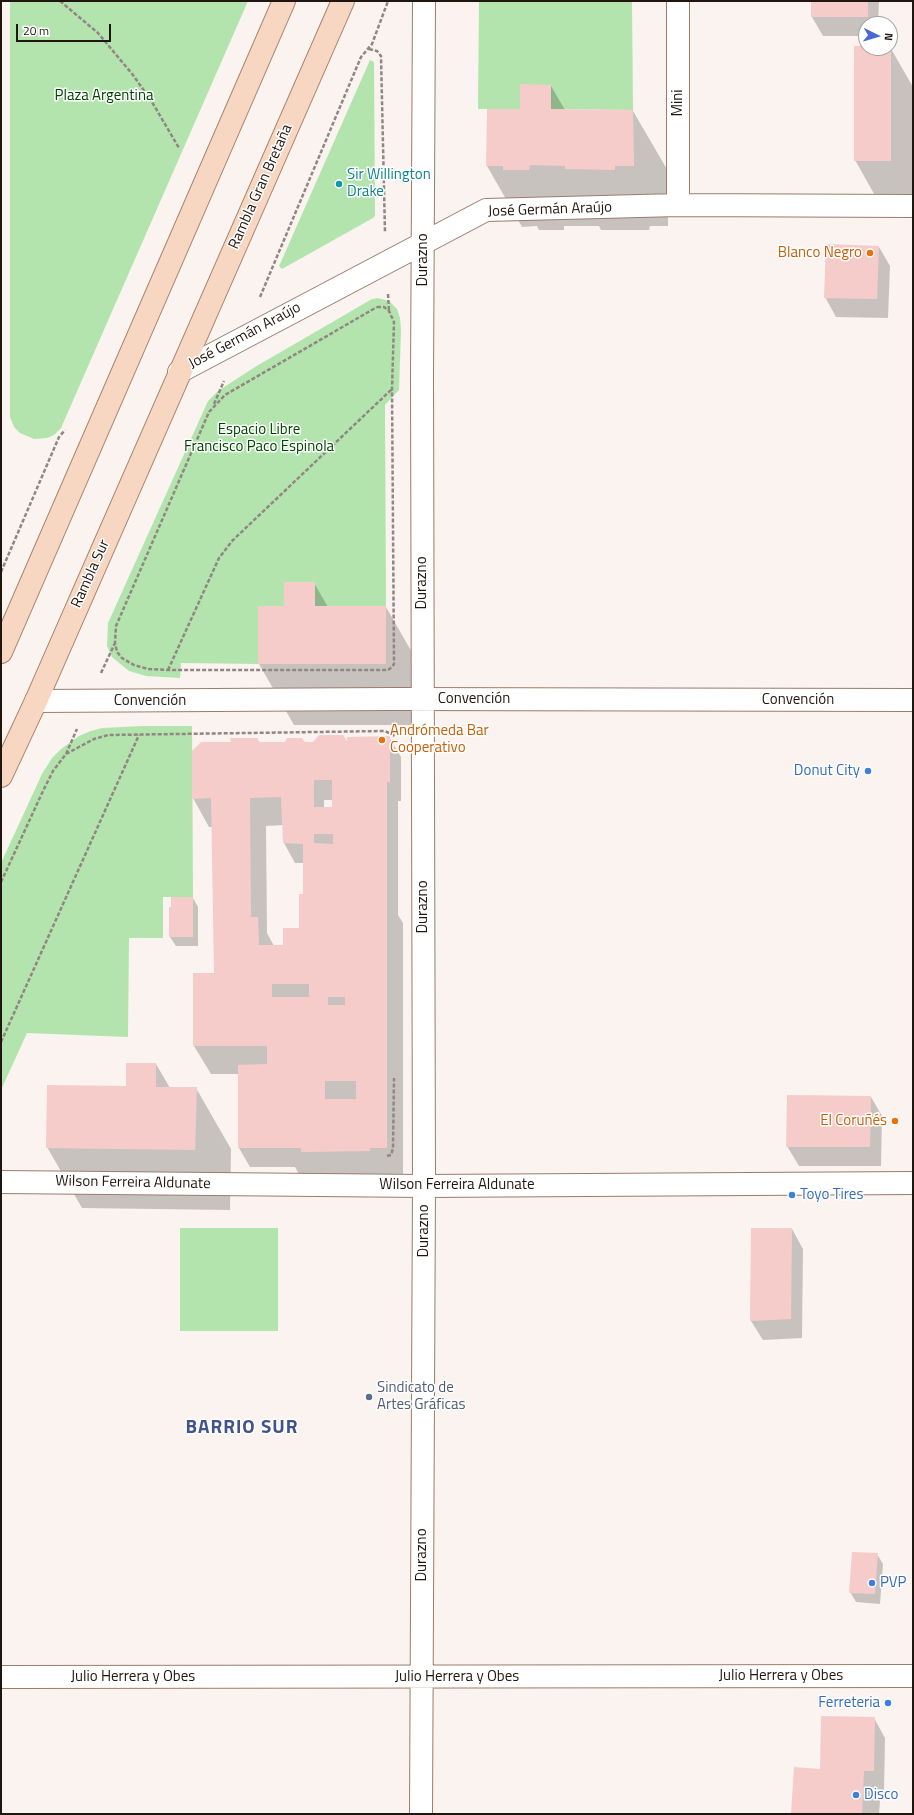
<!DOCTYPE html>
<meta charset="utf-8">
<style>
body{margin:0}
#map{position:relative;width:914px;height:1815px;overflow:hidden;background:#faf3ef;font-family:"Titillium Web",sans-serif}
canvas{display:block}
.frame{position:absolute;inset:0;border:2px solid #21160f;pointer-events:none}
.north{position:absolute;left:858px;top:16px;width:40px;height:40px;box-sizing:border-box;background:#fff;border:1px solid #a6a29f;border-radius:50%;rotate:95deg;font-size:11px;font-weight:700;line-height:16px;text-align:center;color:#21160f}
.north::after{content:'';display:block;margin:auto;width:14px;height:18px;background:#4966da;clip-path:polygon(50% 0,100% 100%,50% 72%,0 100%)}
.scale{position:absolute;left:16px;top:24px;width:95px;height:18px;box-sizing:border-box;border:2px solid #21160f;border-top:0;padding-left:5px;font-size:12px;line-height:14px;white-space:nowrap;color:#21160f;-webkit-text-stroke:3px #fff;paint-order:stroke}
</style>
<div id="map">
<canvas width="914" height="1815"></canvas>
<div class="frame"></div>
<div class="north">N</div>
<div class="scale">20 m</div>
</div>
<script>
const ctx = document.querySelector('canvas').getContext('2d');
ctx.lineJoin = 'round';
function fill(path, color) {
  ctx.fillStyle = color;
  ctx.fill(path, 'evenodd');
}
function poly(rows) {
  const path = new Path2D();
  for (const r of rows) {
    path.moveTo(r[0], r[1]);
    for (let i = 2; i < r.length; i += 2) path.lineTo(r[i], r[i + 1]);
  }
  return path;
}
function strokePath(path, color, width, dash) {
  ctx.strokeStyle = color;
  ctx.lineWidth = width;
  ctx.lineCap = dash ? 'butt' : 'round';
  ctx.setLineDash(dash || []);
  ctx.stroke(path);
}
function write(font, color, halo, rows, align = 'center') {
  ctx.font = font + ' "Titillium Web",sans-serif';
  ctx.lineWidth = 3;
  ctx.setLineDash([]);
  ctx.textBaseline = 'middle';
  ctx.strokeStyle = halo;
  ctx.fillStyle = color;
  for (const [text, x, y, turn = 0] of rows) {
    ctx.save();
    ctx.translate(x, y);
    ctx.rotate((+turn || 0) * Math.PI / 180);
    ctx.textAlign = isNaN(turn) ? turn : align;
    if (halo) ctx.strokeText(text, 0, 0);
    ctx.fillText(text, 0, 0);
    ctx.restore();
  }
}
const green = poly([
 [10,1,248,1,61,428,54,435,47,438,34,439,20,433,14,427,10,417],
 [479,1,632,1,633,110,551,109,551,85,521,85,520,109,478,109],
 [370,60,374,62,375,216,373,218,282,269,279,266,280,264],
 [378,298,389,301,397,309,400,318,401,330,399,390,385,405,386,606,315,606,315,582,284,582,284,606,258,606,258,664,181,663,180,678,146,676,129,671,112,657,107,646,108,623,208,401,218,391,255,367,372,299],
 [143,726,192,726,193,897,163,897,163,938,129,938,128,1037,27,1033,1,1090,1,863,42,774,52,758,61,749,79,736,91,731,102,728],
 [180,1228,278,1228,278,1331,180,1331]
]);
const shadow = poly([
 [812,1,879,1,878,24,866,24,866,36,823,36,812,17],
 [866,47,890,47,913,87,913,208,882,208,855,160],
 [551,86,565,110,633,111,668,171,668,226,650,226,649,230,601,230,599,226,564,226,564,230,539,230,537,226,522,227,487,166,521,110],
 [879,247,890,266,888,318,836,317,825,297],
 [314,583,328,607,386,607,421,668,421,725,294,725,259,664,259,607,285,607],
 [389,737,401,757,401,801,398,801,398,915,403,923,403,1176,300,1176,295,1167,250,1167,239,1148,239,1074,211,1074,194,1046,215,974,212,827,209,827,193,798,232,743,257,739,260,743,348,745],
 [324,800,333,800,333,808,324,808],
 [283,825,284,843,295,863,304,863,305,895,300,929,284,946,274,946,267,933,266,826],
 [193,898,198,907,198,946,176,946,170,937],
 [156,1064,170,1088,196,1088,231,1149,230,1210,82,1208,47,1147],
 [871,1097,882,1116,881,1166,799,1166,787,1146],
 [792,1229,803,1249,802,1338,763,1340,751,1321],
 [877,1554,883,1564,880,1604,856,1602,850,1592],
 [874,1718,885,1738,884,1790,874,1789,880,1801,879,1814,792,1814,822,1770]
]);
const building = poly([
 [811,1,868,1,868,17,811,17],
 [854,46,866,46,866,48,891,48,891,161,854,161],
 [520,84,551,85,551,109,633,110,634,166,615,166,615,170,565,169,565,166,530,165,529,170,503,170,503,166,486,166,487,109,520,109],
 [826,244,879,246,877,299,824,298],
 [284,582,315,582,315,606,386,606,386,664,258,664,258,606,284,606],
 [319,735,343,735,347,741,347,737,390,736,390,782,387,782,387,1148,370,1148,370,1151,301,1152,301,1148,238,1148,238,1065,267,1064,267,1046,193,1046,193,973,214,973,211,798,192,799,192,751,201,742,231,742,230,738,258,738,258,742,285,742,287,738,302,738,305,742,313,742],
 [314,780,332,780,332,807,314,807],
 [281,797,283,843,303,844,303,894,299,894,299,928,283,928,283,945,259,945,258,917,251,917,250,798],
 [314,834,333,834,333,844,314,843],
 [272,984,309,984,309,997,272,997],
 [328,997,345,997,345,1005,328,1005],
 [325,1081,356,1081,356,1099,325,1099],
 [171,897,193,897,193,937,169,937,169,907,171,907],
 [126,1063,156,1063,156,1087,197,1087,195,1150,46,1148,47,1085,126,1086],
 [787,1095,871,1096,870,1147,786,1147],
 [751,1228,792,1228,791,1319,750,1321],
 [852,1552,878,1553,875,1594,849,1593],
 [821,1716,875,1717,874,1771,864,1771,862,1814,791,1814,794,1767,820,1769]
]);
const path = poly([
 [60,1,98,33,133,75,152,102,179,148],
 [369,49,377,51,381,56,385,233],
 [388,294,389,311],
 [260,297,361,57,372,44,388,1],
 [377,307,384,307,389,311,394,322,392,389,394,664,392,667,388,670,168,670,148,669,134,665,122,658,117,652,115,643,116,626,209,412,225,395,377,307],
 [214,404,224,381],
 [1,572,59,437,65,430],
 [168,670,219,558,232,541,392,389],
 [101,673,115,643],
 [66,754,77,729],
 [1,882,43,791,53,771,66,754,94,739,108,735,385,731,395,736],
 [1,1042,139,735],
 [387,1156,391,1155,393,1148,394,1078]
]);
const street = poly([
 [678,205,678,1],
 [179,372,486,210,678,205,913,206],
 [36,701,392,699,913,700],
 [1,1182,424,1186,913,1183],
 [1,1677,913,1676],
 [421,1814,424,1186,422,378,424,1]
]);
const primary = poly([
 [1,652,284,1],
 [1,776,36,701,343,1]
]);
const markers = [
 [339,184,4,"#0f9aa8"],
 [870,253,4,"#e8710a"],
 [382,740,4,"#e8710a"],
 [868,771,4,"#3f7fe0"],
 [895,1121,4,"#e8710a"],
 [792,1195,4,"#3f7fe0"],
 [369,1397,4,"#5c6f8a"],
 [872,1583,4,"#3f7fe0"],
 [888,1703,4,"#3f7fe0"],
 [856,1795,4,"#3f7fe0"]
];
const parkNames = [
 ["Plaza Argentina",104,96],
 ["Espacio Libre",259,430],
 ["Francisco Paco Espinola",259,447]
];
const streetNames = [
 ["Mini",678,103,-90],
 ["Rambla Gran Bretaña",261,187,-66],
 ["José Germán Araújo",550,210,-2],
 ["Durazno",423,260,-90],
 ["José Germán Araújo",245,336,-28],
 ["Rambla Sur",91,574,-66],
 ["Durazno",422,583,-90],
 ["Convención",474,699],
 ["Convención",798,700],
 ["Convención",150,701],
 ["Durazno",423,907,-90],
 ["Wilson Ferreira Aldunate",133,1183,1],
 ["Wilson Ferreira Aldunate",457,1185],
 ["Durazno",424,1231,-90],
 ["Durazno",422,1555,-90],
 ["Julio Herrera y Obes",781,1676],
 ["Julio Herrera y Obes",133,1677],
 ["Julio Herrera y Obes",457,1677]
];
const cultureNames = [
 ["Sir Willington",347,175],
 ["Drake",347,192]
];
const foodNames = [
 ["Blanco Negro",862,253],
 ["Andrómeda Bar",390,731,"left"],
 ["Cooperativo",390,748,"left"],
 ["El Coruñés",887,1121]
];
const shopNames = [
 ["Donut City",860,771,"right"],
 ["Toyo Tires",800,1195],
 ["PVP",880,1583],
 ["Ferreteria",880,1703,"right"],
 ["Disco",864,1795]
];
const serviceNames = [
 ["Sindicato de",377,1388],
 ["Artes Gráficas",377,1405]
];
const districtNames = [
 ["BARRIO SUR",242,1428]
];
fill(green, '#b3e4ae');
fill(shadow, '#0003');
fill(building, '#f5ccca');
strokePath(street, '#9b7c6c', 24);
strokePath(primary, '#a98169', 24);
strokePath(path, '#908782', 2.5, [4, 2]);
strokePath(street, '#fff', 22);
strokePath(primary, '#f7d6c2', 22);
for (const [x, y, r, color] of markers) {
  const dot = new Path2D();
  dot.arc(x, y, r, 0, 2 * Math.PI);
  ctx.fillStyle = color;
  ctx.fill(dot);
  strokePath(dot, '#fff', 1.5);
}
write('15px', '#004500', '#fff', parkNames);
write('15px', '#21160f', '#fff', streetNames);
write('15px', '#0d838f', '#fff', cultureNames, 'left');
write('15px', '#c56008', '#fff', foodNames, 'right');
write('15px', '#366cbe', '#fff', shopNames, 'left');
write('15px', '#4e5e75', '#fff', serviceNames, 'left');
ctx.letterSpacing = '1px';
write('bold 19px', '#40538e', '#fff', districtNames);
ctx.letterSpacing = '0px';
</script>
